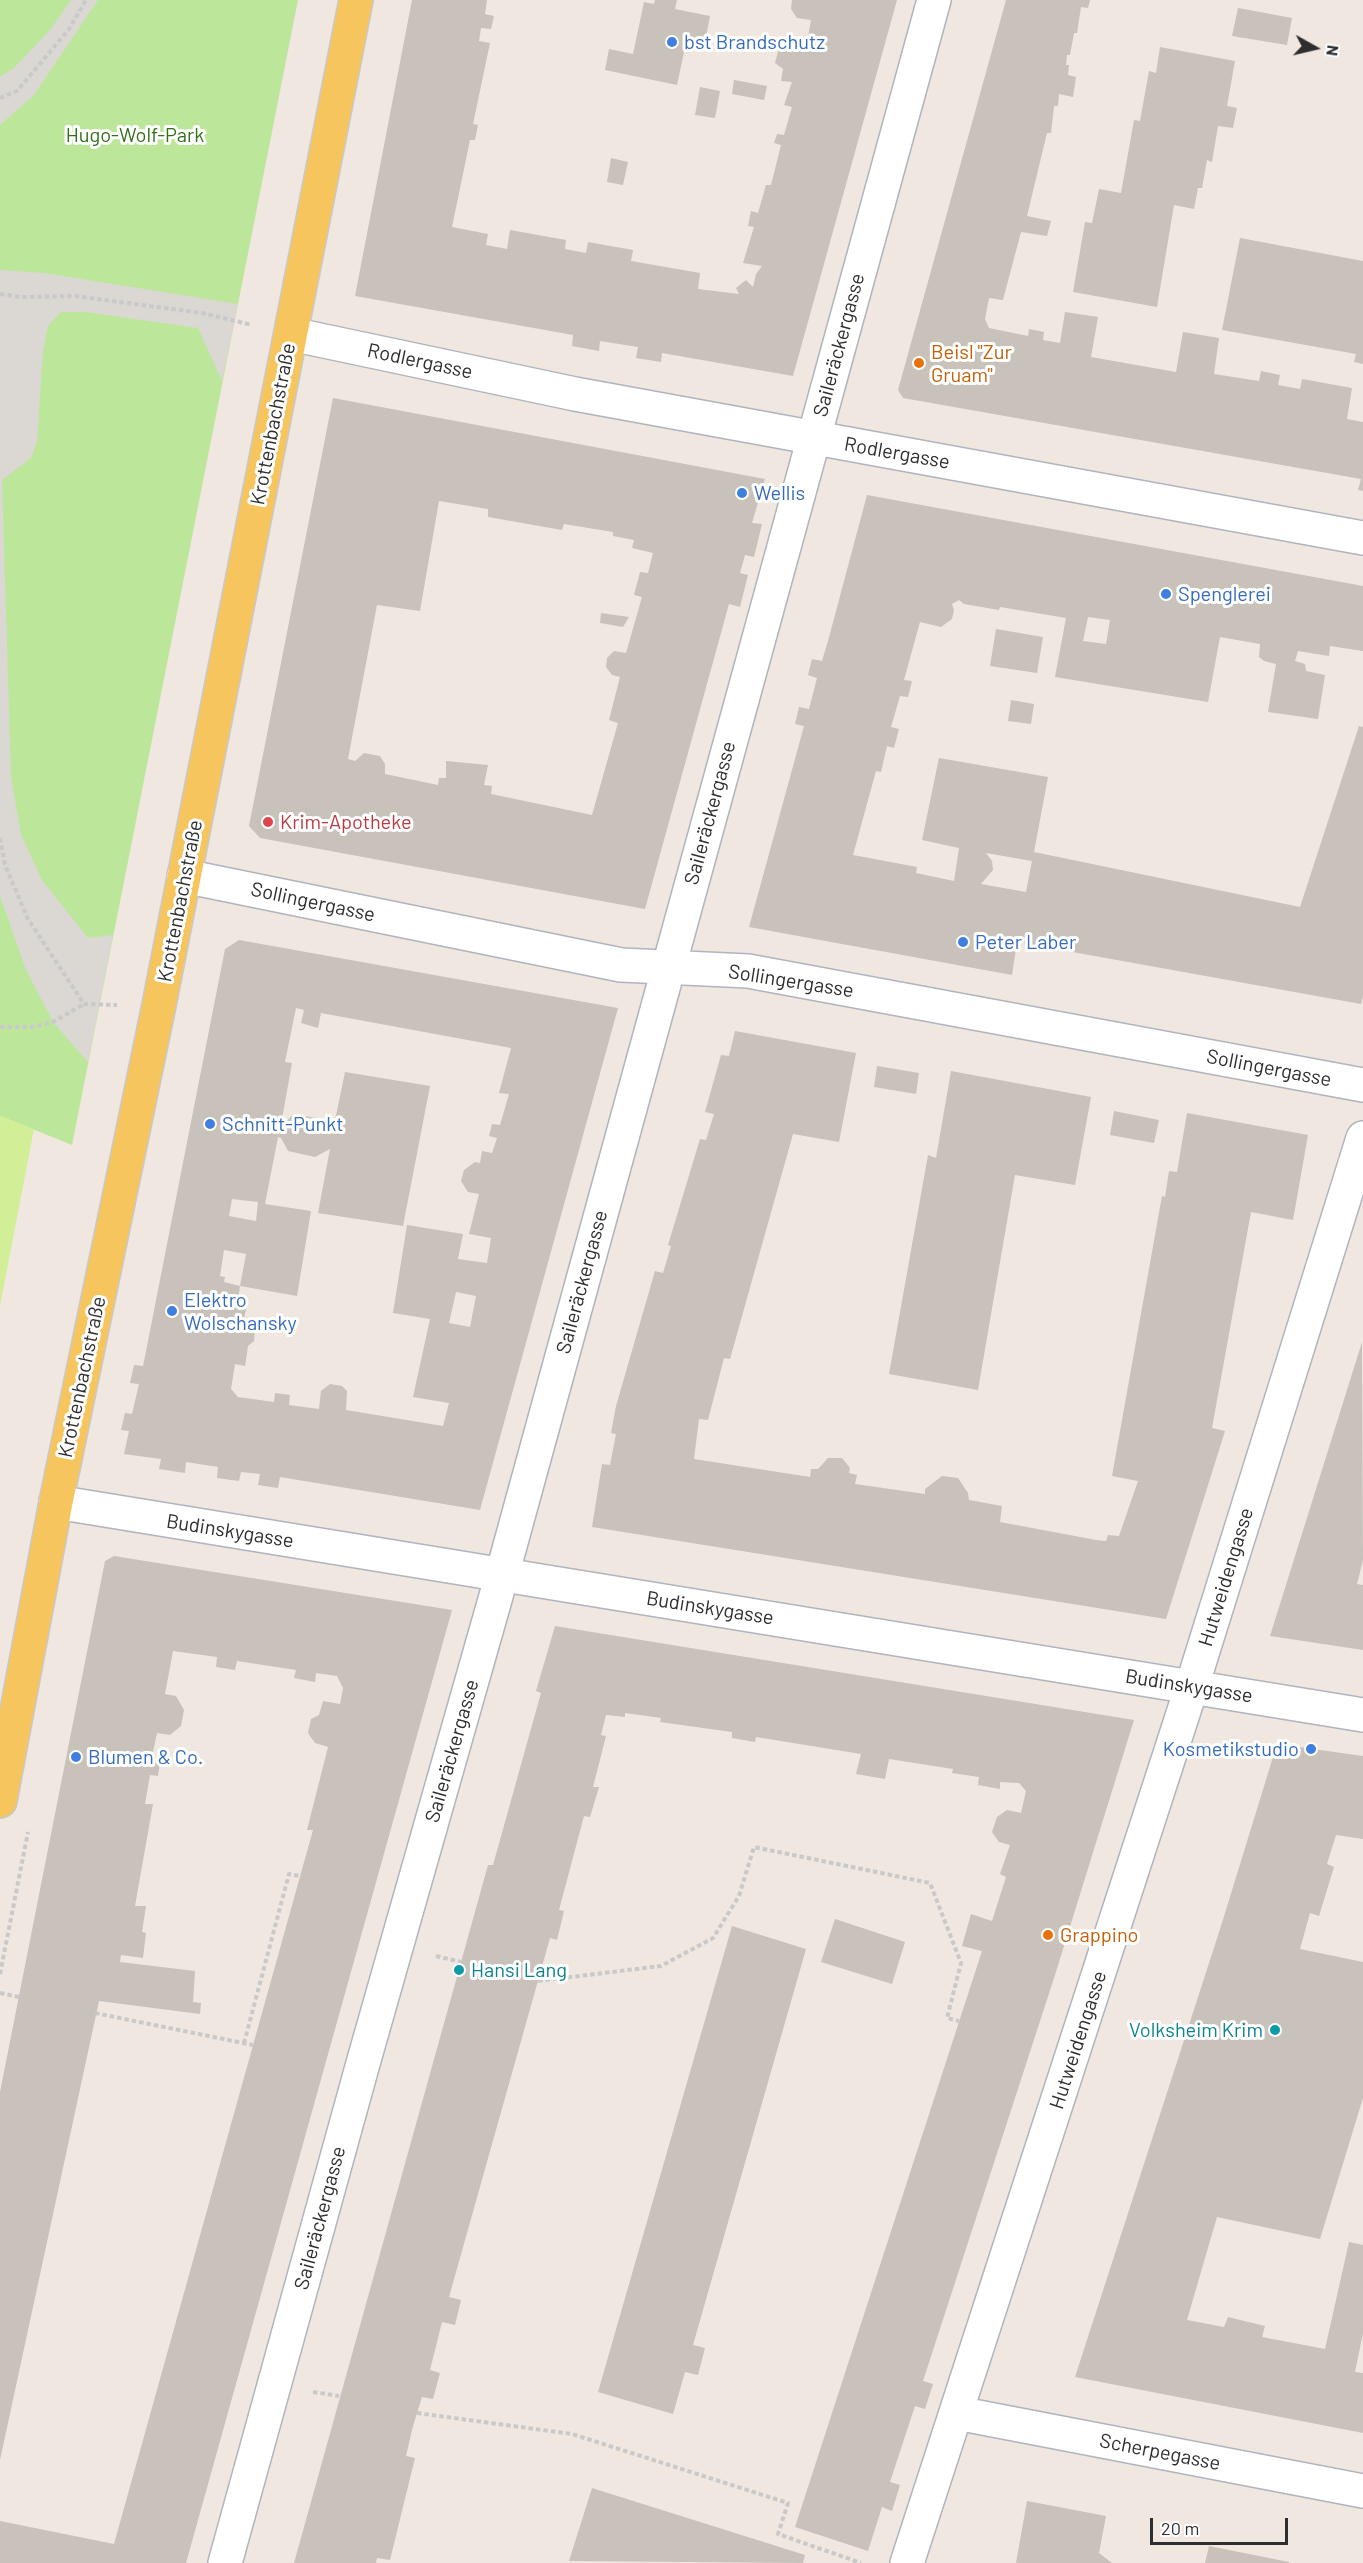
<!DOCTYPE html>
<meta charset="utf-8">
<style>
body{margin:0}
#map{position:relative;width:1363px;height:2563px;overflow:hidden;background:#efe7e0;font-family:Barlow,sans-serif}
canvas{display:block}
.north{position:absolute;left:1285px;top:18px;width:60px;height:60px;-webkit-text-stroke:4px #fff;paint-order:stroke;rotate:98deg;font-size:16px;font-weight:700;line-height:24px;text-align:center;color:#2e2e2e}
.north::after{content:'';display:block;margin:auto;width:21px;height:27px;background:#2e2e2e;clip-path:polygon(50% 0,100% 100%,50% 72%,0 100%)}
.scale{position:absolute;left:1150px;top:2518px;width:138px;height:27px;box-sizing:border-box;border:3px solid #2e2e2e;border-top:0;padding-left:8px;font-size:18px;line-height:21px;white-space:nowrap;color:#2e2e2e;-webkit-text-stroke:4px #fff;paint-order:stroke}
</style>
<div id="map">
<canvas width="1363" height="2563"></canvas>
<div class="north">N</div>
<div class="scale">20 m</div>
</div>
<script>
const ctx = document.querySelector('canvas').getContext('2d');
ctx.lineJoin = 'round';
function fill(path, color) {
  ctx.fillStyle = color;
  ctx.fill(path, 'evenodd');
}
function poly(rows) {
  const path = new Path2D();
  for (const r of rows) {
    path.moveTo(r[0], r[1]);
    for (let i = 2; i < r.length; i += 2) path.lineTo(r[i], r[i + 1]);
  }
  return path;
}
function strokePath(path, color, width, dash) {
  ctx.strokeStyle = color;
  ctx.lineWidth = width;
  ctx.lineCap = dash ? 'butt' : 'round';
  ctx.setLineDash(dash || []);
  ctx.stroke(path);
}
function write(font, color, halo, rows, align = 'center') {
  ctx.font = font + ' Barlow,sans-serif';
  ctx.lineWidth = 6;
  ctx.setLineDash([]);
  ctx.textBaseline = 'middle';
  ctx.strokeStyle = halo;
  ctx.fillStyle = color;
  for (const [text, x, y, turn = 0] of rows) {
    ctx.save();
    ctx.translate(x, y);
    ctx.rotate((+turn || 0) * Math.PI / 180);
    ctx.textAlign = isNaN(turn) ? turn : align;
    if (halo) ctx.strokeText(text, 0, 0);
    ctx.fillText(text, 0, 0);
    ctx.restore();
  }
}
const green = poly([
 [0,0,298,0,72,1145,0,1116]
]);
const pitch = poly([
 [0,1116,34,1129,0,1306]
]);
const plaza = poly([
 [71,0,98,0,34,95,0,125,0,77,15,67,50,30],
 [0,270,44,273,238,304,222,381,198,328,86,312,61,312,48,326,43,351,37,442,31,458,2,480,11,777,21,834,42,880,88,938,113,935,88,1062,53,1022,26,970,0,896]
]);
const building = poly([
 [412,0,487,0,485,14,494,16,491,29,481,28,479,41,490,43,473,124,478,125,475,140,470,140,452,227,488,234,486,245,507,249,510,230,566,240,565,249,586,253,588,242,633,250,631,261,700,273,698,289,739,294,736,288,746,280,753,287,756,274,762,266,743,263,754,227,748,226,751,211,758,213,766,185,771,185,781,145,774,143,777,134,784,135,792,107,784,105,792,82,781,81,783,69,775,63,779,48,791,46,800,49,803,37,808,37,811,20,797,18,791,9,792,0,897,0,793,376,662,353,661,362,636,358,638,347,600,341,599,351,572,346,573,335,355,296],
 [655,0,677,0,675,9,710,16,705,42,687,38,677,85,605,70,609,49,633,54,644,2,654,4],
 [1006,0,1090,0,1088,8,1081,7,1077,33,1074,33,1070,55,1067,55,1066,65,1069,65,1068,75,1076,77,1073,97,1059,94,1058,106,1054,106,1051,133,1047,133,1027,216,1051,221,1047,236,1021,232,1003,300,989,298,985,319,989,328,1028,336,1029,329,1044,332,1043,340,1060,343,1065,312,1098,317,1091,357,1176,372,1183,332,1219,338,1214,374,1259,381,1261,371,1280,375,1278,385,1300,389,1302,379,1352,388,1347,419,1363,422,1363,491,1358,490,1361,479,903,398,898,390],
 [1238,8,1292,18,1287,45,1232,36],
 [1160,47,1235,61,1227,106,1237,108,1233,128,1218,126,1212,162,1207,160,1202,188,1198,188,1194,209,1174,205,1157,307,1073,292,1085,222,1092,223,1099,189,1121,193,1134,120,1140,121,1149,71,1156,73],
 [734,80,767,86,764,100,732,94],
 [700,87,720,91,715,118,695,115],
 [611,158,628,162,623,185,607,182],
 [1240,238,1363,261,1363,364,1354,362,1356,354,1222,330],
 [333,398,765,479,752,523,762,524,754,557,745,555,740,573,748,575,740,607,729,604,645,909,260,838,249,826],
 [439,501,488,509,488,517,562,530,564,524,613,532,613,536,634,540,632,548,653,553,648,573,640,572,634,595,642,597,626,653,614,651,607,658,606,667,612,675,620,677,609,720,618,723,592,815,491,794,492,786,484,785,488,765,446,761,446,778,439,778,438,785,385,774,385,764,380,756,364,753,355,761,348,759,377,605,420,611],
 [867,495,1363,586,1363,651,1330,646,1329,656,1298,651,1295,661,1305,664,1306,671,1325,675,1318,719,1268,712,1276,664,1264,661,1259,657,1260,644,1220,637,1208,702,1055,677,1066,618,1000,607,999,610,964,604,959,600,952,604,954,610,952,619,941,627,920,622,904,680,912,681,908,697,900,696,891,727,899,729,894,748,887,746,881,772,876,771,853,855,917,867,916,873,954,881,959,848,922,840,939,758,1048,777,1034,852,1300,907,1359,726,1363,727,1363,997,1361,1004,1017,942,1012,975,749,927,804,726,795,724,799,707,809,709,817,678,808,675,812,659,822,661,828,641],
 [1088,617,1110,620,1106,644,1083,641],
 [986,853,1032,861,1026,892,981,884,993,870,992,861],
 [601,613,629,617,623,627,600,623],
 [996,629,1043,637,1037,673,990,666],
 [1011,700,1034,704,1031,724,1008,721],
 [239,940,618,1008,480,1510,280,1477,278,1488,258,1485,260,1474,241,1472,239,1481,217,1478,218,1467,186,1462,185,1473,159,1469,161,1459,124,1454,129,1431,121,1430,125,1413,132,1414,139,1384,130,1383,134,1365,143,1366,147,1346,225,949],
 [296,1008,304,1010,301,1023,318,1028,321,1013,511,1048,499,1093,509,1094,500,1125,492,1124,489,1136,497,1138,492,1153,482,1151,480,1163,475,1162,464,1170,461,1181,468,1192,479,1194,469,1234,491,1238,487,1263,458,1259,463,1234,407,1225,393,1313,430,1319,413,1397,449,1403,443,1426,346,1410,347,1391,342,1386,330,1384,321,1391,319,1409,289,1405,290,1395,275,1393,274,1402,238,1397,231,1389,235,1364,245,1366,248,1346,254,1341,255,1331,248,1324,243,1324,246,1309,237,1307,240,1286,297,1296,311,1211,265,1204,278,1137,281,1138,288,1151,315,1157,330,1149,318,1213,403,1226,430,1086,345,1072,333,1130,326,1129,322,1119,293,1114,287,1121,282,1119,292,1063,285,1062],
 [232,1199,258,1202,256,1221,229,1216],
 [224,1250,246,1254,240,1286,224,1282,225,1277,220,1276],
 [456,1292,476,1296,470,1327,449,1323],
 [735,1031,856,1053,839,1142,793,1134,730,1359,724,1358,708,1420,699,1419,694,1459,810,1477,811,1469,818,1469,828,1458,842,1458,850,1468,849,1473,857,1475,855,1484,925,1494,925,1489,942,1476,958,1478,968,1493,969,1500,1002,1506,1000,1522,1096,1540,1106,1541,1108,1535,1119,1536,1138,1481,1112,1476,1162,1196,1165,1197,1169,1171,1177,1172,1187,1113,1308,1135,1293,1220,1251,1212,1212,1428,1225,1431,1166,1619,592,1527,602,1464,610,1465,616,1434,611,1433,616,1406,655,1271,663,1273,671,1246,668,1245,700,1139,706,1140,714,1114,705,1112,721,1055,729,1056],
 [877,1066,919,1073,916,1094,874,1087],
 [951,1071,1091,1097,1075,1185,1015,1175,978,1390,889,1374,928,1155,936,1158],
 [1114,1111,1159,1120,1154,1143,1110,1135],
 [1362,1342,1363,1560,1357,1584,1363,1585,1363,1650,1270,1636],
 [114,1556,452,1610,186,2563,0,2563,0,2521,114,2544,313,1830,307,1830,328,1747,315,1743,308,1733,311,1719,319,1715,323,1701,340,1704,343,1688,337,1676,316,1673,315,1682,294,1678,296,1670,237,1661,235,1670,216,1667,217,1657,173,1651,165,1694,176,1696,184,1710,181,1726,170,1735,157,1733,151,1761,160,1763,158,1776,150,1775,145,1804,153,1804,135,1906,146,1906,142,1932,146,1933,143,1958,121,1955,120,1962,195,1971,193,2002,201,2003,200,2014,99,2001,0,2460,0,2092,105,1561],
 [555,1626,1134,1720,1055,1975,923,2381,933,2384,925,2409,915,2406,890,2482,900,2485,892,2511,882,2507,868,2551,795,2527,982,1951,962,1946,971,1914,992,1921,1006,1877,1000,1874,1010,1845,999,1842,992,1832,997,1817,1007,1810,1021,1813,1026,1791,1019,1783,1000,1782,1000,1789,978,1785,979,1777,952,1773,953,1769,889,1759,885,1779,856,1774,861,1754,756,1737,755,1742,732,1738,732,1732,660,1722,661,1718,625,1713,625,1717,606,1715,601,1735,606,1736,593,1787,599,1787,590,1817,584,1816,559,1910,564,1911,557,1940,550,1938,449,2297,461,2300,455,2325,442,2322,430,2370,440,2373,433,2399,422,2397,413,2426,406,2456,415,2458,390,2560,377,2558,376,2563,294,2563,488,1865,493,1865,541,1693,536,1691],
 [1277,1744,1363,1756,1363,1839,1336,1835,1327,1864,1334,1867,1319,1916,1310,1913,1300,1949,1363,1962,1363,2098,1320,2239,1217,2217,1187,2320,1224,2327,1228,2317,1265,2326,1262,2337,1325,2349,1349,2242,1363,2245,1363,2333,1355,2372,1363,2373,1363,2433,1075,2377,1221,1926],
 [835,1919,905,1942,892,1984,821,1962],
 [732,1926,806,1949,693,2345,705,2348,698,2375,685,2372,673,2414,598,2392],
 [592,2488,805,2555,803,2563,569,2561],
 [1027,2501,1106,2516,1099,2553,1112,2563,1016,2563],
 [1209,2546,1289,2562,1289,2563,1205,2563]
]);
const path = poly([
 [0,98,17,91,69,29,86,0],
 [0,294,21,297,75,296,202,313,252,325],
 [0,838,5,865,28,919,84,1004,117,1005],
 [0,1027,32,1027,53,1022,84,1004],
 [436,1956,461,1962],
 [0,1974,28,1832],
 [538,1981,661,1966,713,1938,739,1896,754,1847,930,1883,961,1963,947,2018,959,2021],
 [0,1993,19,1997],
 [95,2013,253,2045],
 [244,2043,289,1874,300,1876],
 [313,2392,339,2396],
 [417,2413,572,2434,788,2503,778,2534,861,2563]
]);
const minor = poly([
 [291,334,575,394,1363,538],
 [184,876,621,965,748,971,1363,1085],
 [56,1502,1363,1715],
 [957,2413,1363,2491],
 [225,2563,362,2067,502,1575,934,0],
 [907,2563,1192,1686,1363,1138]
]);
const major = poly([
 [0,1801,56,1502,159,1005,356,0]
]);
const markers = [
 [672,42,6,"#3f7fe0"],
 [919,363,6,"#e8710a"],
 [742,493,6,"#3f7fe0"],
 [1166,594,6,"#3f7fe0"],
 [268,822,6,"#e0444e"],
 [963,942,6,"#3f7fe0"],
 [210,1124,6,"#3f7fe0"],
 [172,1311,6,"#3f7fe0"],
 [1311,1749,6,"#3f7fe0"],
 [76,1757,6,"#3f7fe0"],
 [1048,1935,6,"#e8710a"],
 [459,1970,6,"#0f9aa8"],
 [1275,2030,6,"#0f9aa8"]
];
const shopNames = [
 ["bst Brandschutz",684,42],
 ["Wellis",754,493],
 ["Spenglerei",1178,594],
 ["Peter Laber",975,942],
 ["Schnitt-Punkt",222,1124],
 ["Elektro",184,1300],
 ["Wolschansky",184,1323],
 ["Kosmetikstudio",1299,1749,"right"],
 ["Blumen & Co.",88,1757]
];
const parkNames = [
 ["Hugo-Wolf-Park",135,135]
];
const streetNames = [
 ["Saileräckergasse",839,345,-75],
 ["Rodlergasse",420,361,12],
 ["Krottenbachstraße",273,424,-79],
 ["Rodlergasse",897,453,10],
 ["Saileräckergasse",710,813,-75],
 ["Krottenbachstraße",180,901,-79],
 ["Sollingergasse",313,902,12],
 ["Sollingergasse",791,981,9],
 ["Sollingergasse",1269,1068,11],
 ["Saileräckergasse",582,1282,-75],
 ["Krottenbachstraße",82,1377,-78],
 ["Budinskygasse",230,1531,9],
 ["Hutweidengasse",1226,1577,-73],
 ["Budinskygasse",710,1608,9],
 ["Budinskygasse",1189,1686,9],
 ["Saileräckergasse",452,1751,-74],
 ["Hutweidengasse",1078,2040,-72],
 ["Saileräckergasse",320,2218,-75],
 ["Scherpegasse",1160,2452,11]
];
const foodNames = [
 ["Beisl \"Zur",931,352],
 ["Gruam\"",931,375],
 ["Grappino",1060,1935]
];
const healthNames = [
 ["Krim-Apotheke",280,822]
];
const cultureNames = [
 ["Hansi Lang",471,1970],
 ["Volksheim Krim",1263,2030,"right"]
];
fill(green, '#bce79b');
fill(pitch, '#d2ef97');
fill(plaza, '#dbd7d3');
fill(building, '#c8c2bb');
strokePath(minor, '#b0b4be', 36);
strokePath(major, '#c9c9c9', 36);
strokePath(path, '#c9c9c9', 4, [4.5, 3]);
strokePath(minor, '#fff', 33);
strokePath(major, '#f7c55d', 33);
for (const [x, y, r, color] of markers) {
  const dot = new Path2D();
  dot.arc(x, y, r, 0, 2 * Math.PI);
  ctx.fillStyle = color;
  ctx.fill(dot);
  strokePath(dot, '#fff', 2);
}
write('20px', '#366cbe', '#fff', shopNames, 'left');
write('20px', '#327018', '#fff', parkNames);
write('20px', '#2e2e2e', '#fff', streetNames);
write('20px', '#c56008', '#fff', foodNames, 'left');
write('20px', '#be3a42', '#fff', healthNames, 'left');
write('20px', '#0d838f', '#fff', cultureNames, 'left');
</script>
